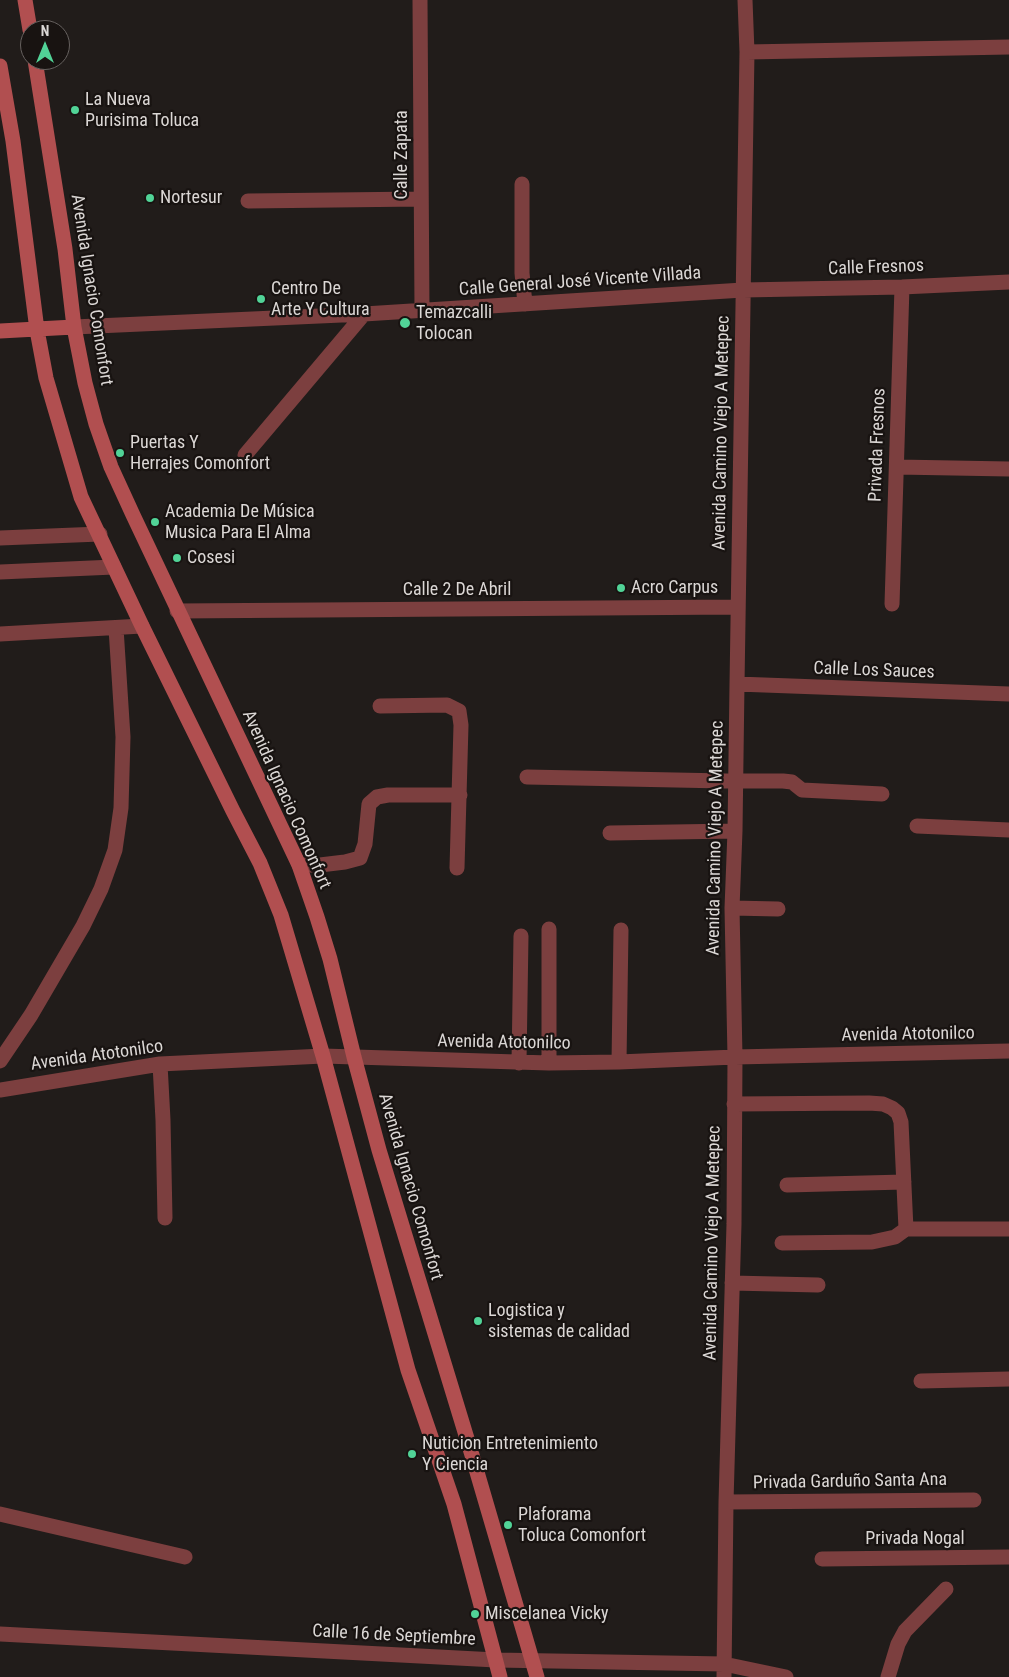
<!DOCTYPE html>
<meta charset="utf-8">
<style>
body{margin:0}
#map{position:relative;width:1009px;height:1677px;overflow:hidden;background:#211c1a;font-family:"Roboto Condensed",sans-serif}
canvas{display:block}
.north{position:absolute;left:20px;top:20px;width:50px;height:50px;box-sizing:border-box;background:#181311;border:1px solid #66615f;border-radius:50%;rotate:0deg;font-size:14px;font-weight:700;line-height:20px;text-align:center;color:#dbd7d5}
.north::after{content:'';display:block;margin:auto;width:18px;height:22px;background:#51d397;clip-path:polygon(50% 0,100% 100%,50% 72%,0 100%)}
</style>
<div id="map">
<canvas width="1009" height="1677"></canvas>
<div class="north">N</div>
</div>
<script>
const ctx = document.querySelector('canvas').getContext('2d');
ctx.lineJoin = 'round';
function poly(rows) {
  const path = new Path2D();
  for (const r of rows) {
    path.moveTo(r[0], r[1]);
    for (let i = 2; i < r.length; i += 2) path.lineTo(r[i], r[i + 1]);
  }
  return path;
}
function strokePath(path, color, width, dash) {
  ctx.strokeStyle = color;
  ctx.lineWidth = width;
  ctx.lineCap = dash ? 'butt' : 'round';
  ctx.setLineDash(dash || []);
  ctx.stroke(path);
}
function write(font, color, halo, rows, align = 'center') {
  ctx.font = font + ' "Roboto Condensed",sans-serif';
  ctx.lineWidth = 4.5;
  ctx.setLineDash([]);
  ctx.textBaseline = 'middle';
  ctx.strokeStyle = halo;
  ctx.fillStyle = color;
  for (const [text, x, y, turn = 0] of rows) {
    ctx.save();
    ctx.translate(x, y);
    ctx.rotate((+turn || 0) * Math.PI / 180);
    ctx.textAlign = isNaN(turn) ? turn : align;
    if (halo) ctx.strokeText(text, 0, 0);
    ctx.fillText(text, 0, 0);
    ctx.restore();
  }
}
const street = poly([
 [420,0,422,311],
 [747,52,1009,47],
 [522,184,522,273,525,304],
 [248,201,421,199],
 [74,327,364,314,743,290,902,287,1009,282],
 [245,455,364,314],
 [897,467,1009,469],
 [0,538,100,534],
 [0,572,114,567],
 [892,604,902,287],
 [177,611,738,607],
 [0,634,142,626],
 [737,684,1009,694],
 [380,706,447,705,459,711,461,725,457,868],
 [527,777,725,781,783,781,792,782,802,790,882,794],
 [917,826,1009,830],
 [610,833,735,831],
 [299,865,320,865,345,862,360,858,365,844,369,804,377,797,388,795,460,795],
 [732,908,778,909],
 [549,929,549,1063],
 [0,1061,31,1015,83,926,101,889,115,850,121,808,123,737,116,628],
 [619,1062,621,930],
 [519,1063,521,936],
 [160,1064,163,1120,165,1218],
 [0,1090,160,1064,323,1056,549,1063,619,1062,735,1057,1009,1051],
 [734,1104,869,1103,883,1104,892,1108,898,1113,901,1122,906,1229],
 [787,1185,904,1182],
 [906,1229,1009,1229],
 [782,1243,872,1242,895,1237,906,1229],
 [732,1283,818,1285],
 [921,1381,1009,1379],
 [726,1502,974,1500],
 [0,1514,185,1557],
 [822,1559,1009,1557],
 [0,1634,496,1660,724,1664,786,1677],
 [724,1677,726,1502,734,1224,735,1057,732,908,735,831,737,684,747,52,745,0],
 [888,1677,898,1644,905,1631,946,1589]
]);
const secondary = poly([
 [25,0,30,30],
 [35,60,65,249,74,327,85,383,96,424,111,467,133,515,299,865,317,917,330,959,354,1057,379,1150,472,1455,537,1677],
 [0,66,13,141,37,330,46,378,81,497,142,626,233,811,260,863,281,915,323,1056,408,1370,454,1504,500,1677],
 [0,331,74,327]
]);
const markers = [
 [75,110,5,"#51d397"],
 [150,198,5,"#51d397"],
 [261,299,5,"#51d397"],
 [405,323,6,"#51d397"],
 [120,453,5,"#51d397"],
 [155,522,5,"#51d397"],
 [177,558,5,"#51d397"],
 [621,588,5,"#51d397"],
 [478,1321,5,"#51d397"],
 [412,1454,5,"#51d397"],
 [508,1525,5,"#51d397"],
 [475,1614,5,"#51d397"]
];
const poiNames = [
 ["La Nueva",85,100],
 ["Purisima Toluca",85,121],
 ["Nortesur",160,198],
 ["Centro De",271,289],
 ["Arte Y Cultura",271,310],
 ["Temazcalli",416,313],
 ["Tolocan",416,334],
 ["Puertas Y",130,443],
 ["Herrajes Comonfort",130,464],
 ["Academia De Música",165,512],
 ["Musica Para El Alma",165,533],
 ["Cosesi",187,558],
 ["Acro Carpus",631,588],
 ["Logistica y",488,1311],
 ["sistemas de calidad",488,1332],
 ["Nuticion Entretenimiento",422,1444],
 ["Y Ciencia",422,1465],
 ["Plaforama",518,1515],
 ["Toluca Comonfort",518,1536],
 ["Miscelanea Vicky",485,1614]
];
const streetNames = [
 ["Calle Zapata",402,155,-90],
 ["Calle Fresnos",876,268,-2],
 ["Calle General José Vicente Villada",580,282,-4],
 ["Avenida Ignacio Comonfort",91,290,81],
 ["Avenida Camino Viejo A Metepec",722,433,-89],
 ["Privada Fresnos",878,445,-88],
 ["Calle 2 De Abril",457,590],
 ["Calle Los Sauces",874,671,2],
 ["Avenida Ignacio Comonfort",286,800,66],
 ["Avenida Camino Viejo A Metepec",716,838,-89],
 ["Avenida Atotonilco",908,1035,-1],
 ["Avenida Atotonilco",504,1043,1],
 ["Avenida Atotonilco",97,1056,-8],
 ["Avenida Ignacio Comonfort",410,1187,74],
 ["Avenida Camino Viejo A Metepec",713,1243,-89],
 ["Privada Garduño Santa Ana",850,1482,-1],
 ["Privada Nogal",915,1539],
 ["Calle 16 de Septiembre",394,1636,3]
];
strokePath(street, '#7c3f3f', 15);
strokePath(secondary, '#b14f50', 15);
for (const [x, y, r, color] of markers) {
  const dot = new Path2D();
  dot.arc(x, y, r, 0, 2 * Math.PI);
  ctx.fillStyle = color;
  ctx.fill(dot);
  strokePath(dot, '#181311', 2);
}
write('18px', '#dbd7d5', '#181311', poiNames, 'left');
write('18px', '#dbd7d5', '#181311', streetNames);
</script>
